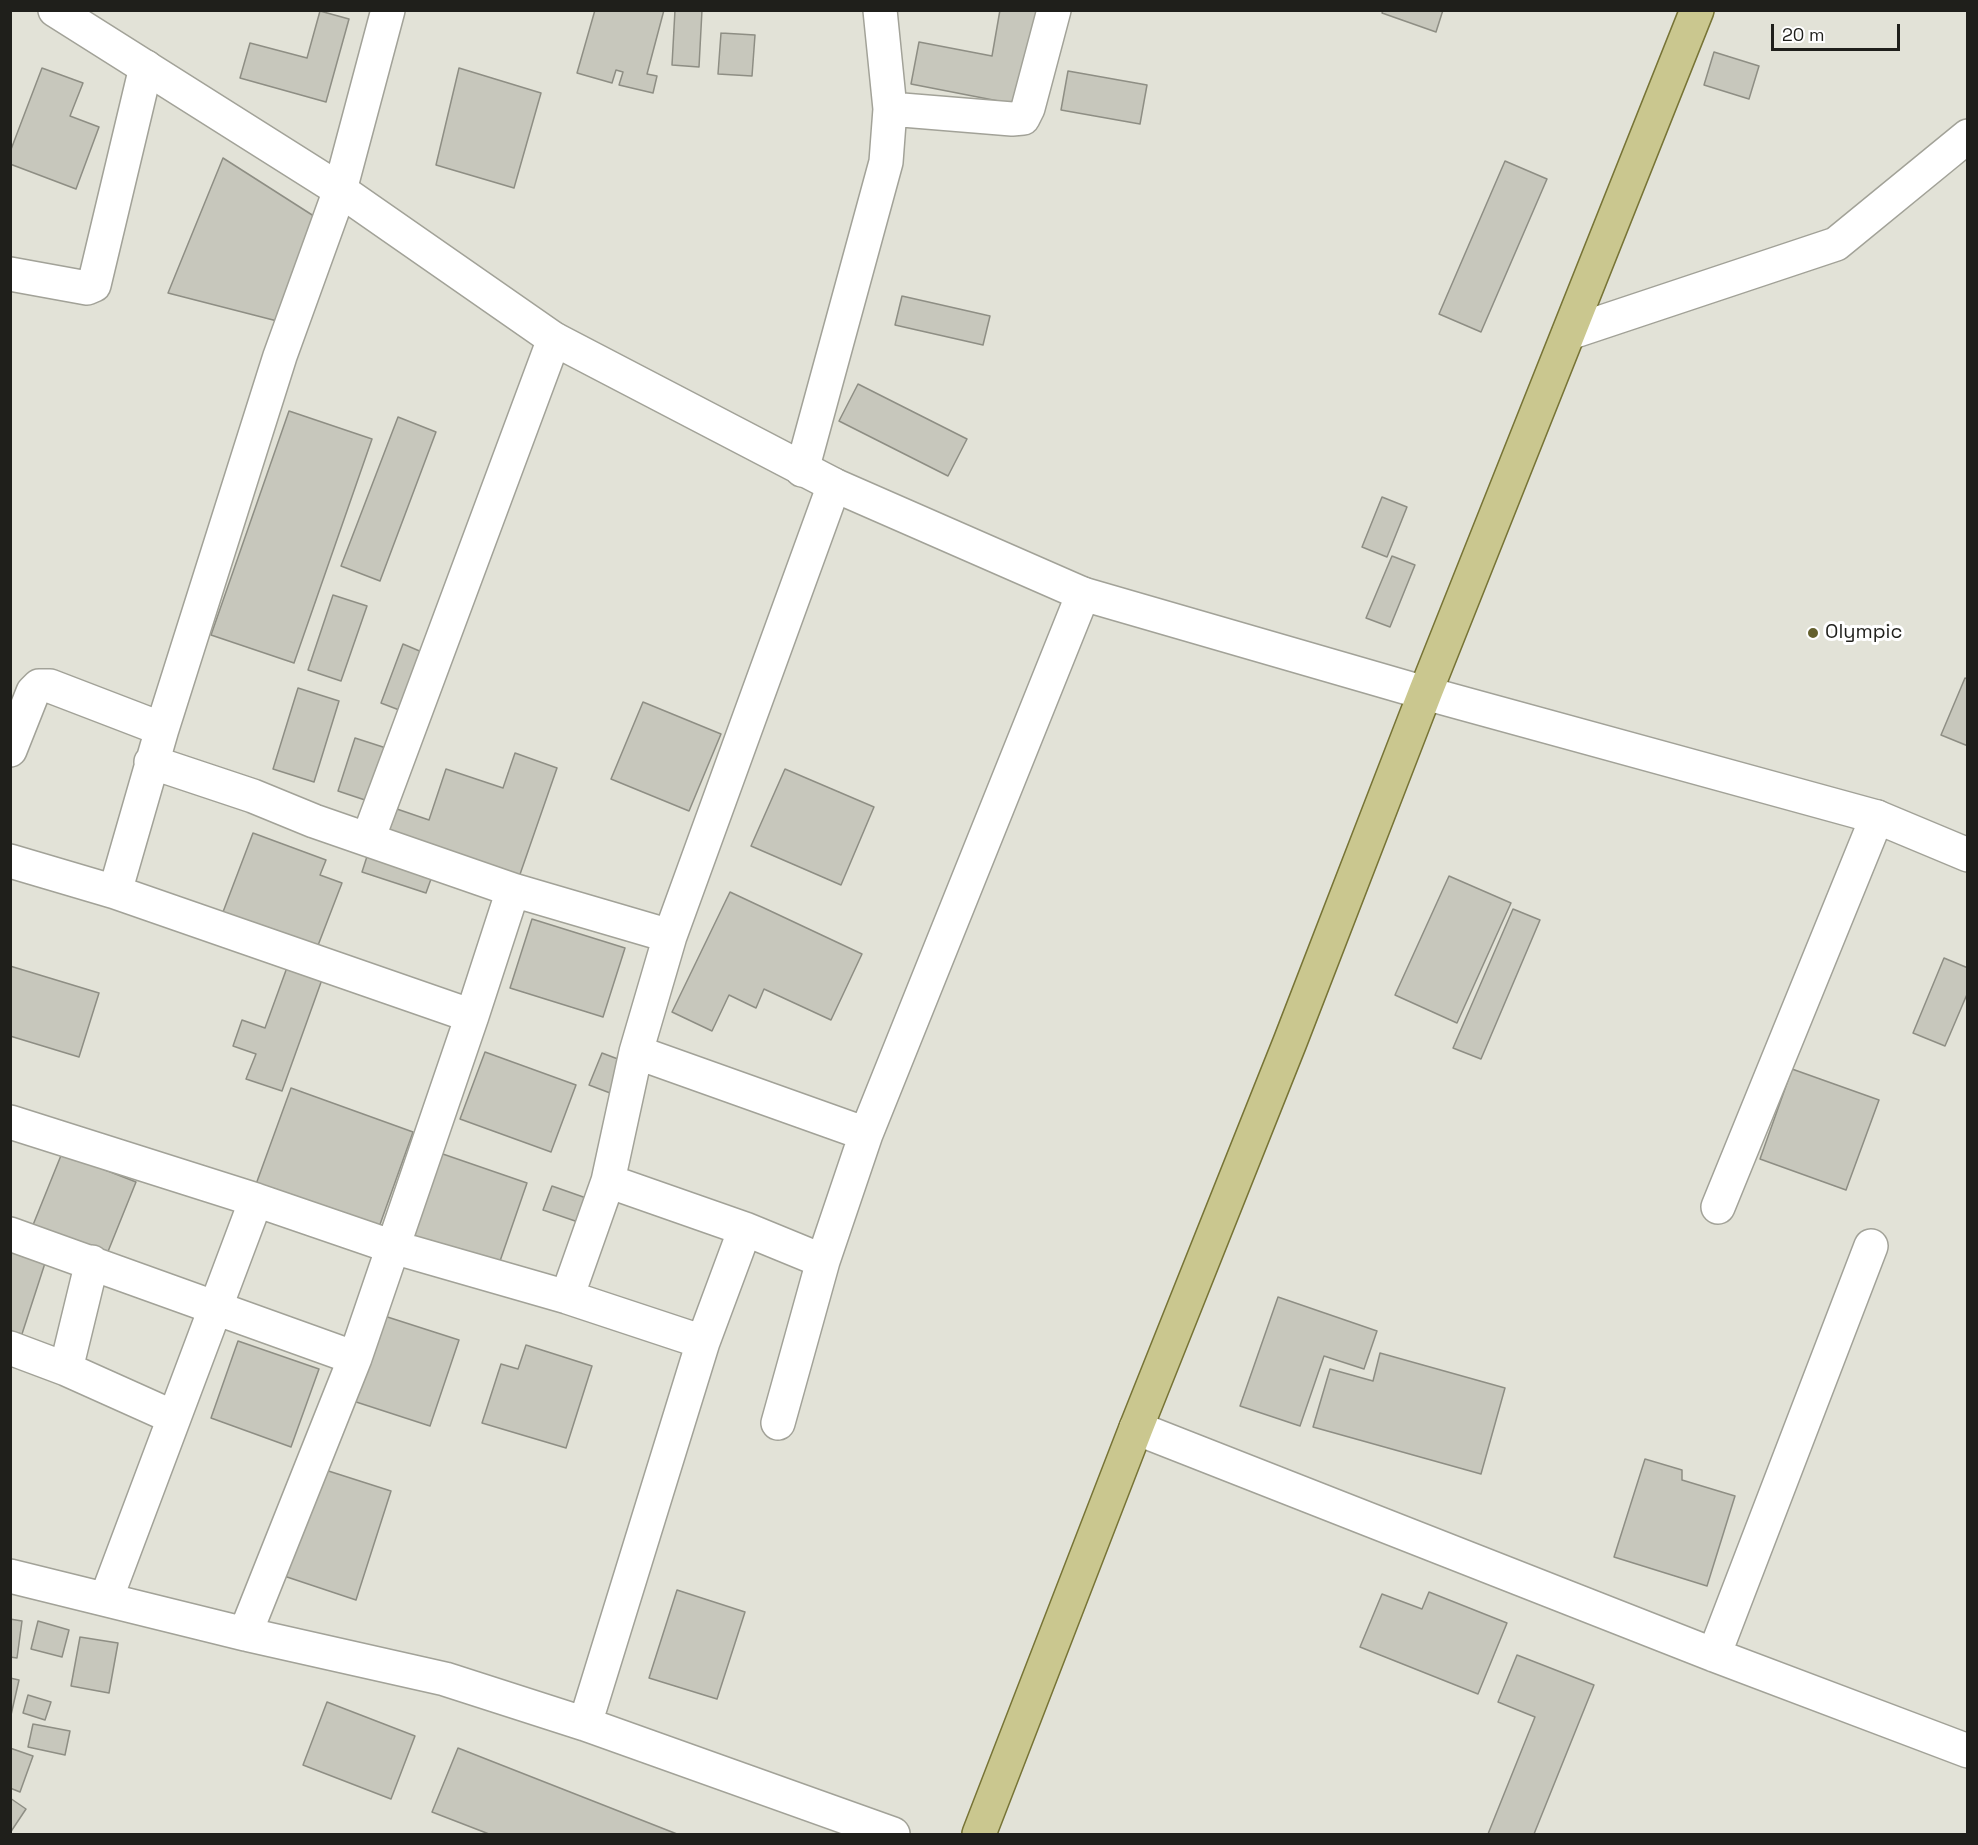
<!DOCTYPE html>
<style>
body{margin:0}
#map{position:relative;width:1978px;height:1845px;overflow:hidden;background:#e2e2d7;font-family:"Space Grotesk",sans-serif}
canvas{display:block}
.frame{position:absolute;inset:0;border:12px solid #1f1f1b;pointer-events:none}
.scale{position:absolute;left:1771px;top:24px;width:129px;height:27px;box-sizing:border-box;border:3px solid #1f1f1b;border-top:0;padding-left:8px;font-size:18px;line-height:21px;white-space:nowrap;color:#1f1f1b;-webkit-text-stroke:4px #fff;paint-order:stroke}
</style>
<div id="map">
<canvas width="1978" height="1845"></canvas>
<div class="frame"></div>
<div class="scale">20 m</div>
</div>
<script>
const ctx = document.querySelector('canvas').getContext('2d');
ctx.lineJoin = 'round';
function fill(path, color) {
  ctx.fillStyle = color;
  ctx.fill(path, 'evenodd');
}
function poly(rows) {
  const path = new Path2D();
  for (const r of rows) {
    path.moveTo(r[0], r[1]);
    for (let i = 2; i < r.length; i += 2) path.lineTo(r[i], r[i + 1]);
  }
  return path;
}
function strokePath(path, color, width, dash) {
  ctx.strokeStyle = color;
  ctx.lineWidth = width;
  ctx.lineCap = dash ? 'butt' : 'round';
  ctx.setLineDash(dash || []);
  ctx.stroke(path);
}
function write(font, color, halo, rows, align = 'center') {
  ctx.font = font + ' "Space Grotesk",sans-serif';
  ctx.lineWidth = 6;
  ctx.setLineDash([]);
  ctx.textBaseline = 'middle';
  ctx.strokeStyle = halo;
  ctx.fillStyle = color;
  for (const [text, x, y, turn = 0] of rows) {
    ctx.save();
    ctx.translate(x, y);
    ctx.rotate((+turn || 0) * Math.PI / 180);
    ctx.textAlign = isNaN(turn) ? turn : align;
    if (halo) ctx.strokeText(text, 0, 0);
    ctx.fillText(text, 0, 0);
    ctx.restore();
  }
}
const building = poly([
 [595,10,664,10,647,74,657,76,653,93,619,85,623,72,616,70,612,83,577,73,595,10],
 [675,10,702,10,699,67,672,65,675,10],
 [1000,10,1042,10,1024,106,911,84,919,42,992,56,1000,10],
 [1383,10,1443,10,1436,32,1382,13,1383,10],
 [320,11,349,19,326,102,240,78,250,43,307,58,320,11],
 [721,33,755,35,752,76,718,74,721,33],
 [1714,52,1759,66,1749,99,1704,85,1714,52],
 [42,68,83,83,70,116,99,127,76,189,10,164,10,152,42,68],
 [459,68,541,93,514,188,436,165,459,68],
 [1068,71,1147,85,1140,124,1061,110,1068,71],
 [223,158,320,220,281,322,168,293,223,158],
 [1505,161,1547,179,1481,332,1439,314,1505,161],
 [902,296,990,316,983,345,895,325,902,296],
 [858,384,967,439,948,476,839,421,858,384],
 [289,411,372,439,294,663,211,635,289,411],
 [398,417,436,432,380,581,341,566,398,417],
 [1382,497,1407,507,1387,557,1362,547,1382,497],
 [1392,556,1415,565,1390,627,1366,618,1392,556],
 [333,595,367,606,341,681,308,670,333,595],
 [403,644,429,655,407,713,381,703,403,644],
 [1965,678,1968,679,1968,746,1941,735,1965,678],
 [298,688,339,701,314,782,273,769,298,688],
 [643,702,721,734,689,811,611,779,643,702],
 [355,738,386,748,368,801,338,791,355,738],
 [515,753,557,768,518,880,385,833,394,808,429,820,446,769,503,788,515,753],
 [785,769,874,807,841,885,751,846,785,769],
 [253,833,326,860,320,875,342,883,317,948,223,912,253,833],
 [371,844,436,865,426,893,362,872,371,844],
 [1449,876,1511,903,1457,1023,1395,995,1449,876],
 [730,892,862,954,831,1020,764,989,756,1008,729,995,712,1031,672,1012,730,892],
 [1513,909,1540,920,1481,1059,1453,1048,1513,909],
 [532,919,625,948,603,1017,510,988,532,919],
 [1944,958,1968,968,1968,992,1945,1046,1913,1033,1944,958],
 [289,962,324,974,282,1091,246,1079,256,1054,233,1046,242,1020,265,1028,289,962],
 [10,966,99,993,79,1057,10,1036,10,966],
 [485,1052,576,1085,551,1152,460,1119,485,1052],
 [602,1053,631,1064,618,1096,589,1085,602,1053],
 [1792,1069,1879,1100,1846,1190,1760,1159,1792,1069],
 [291,1088,413,1132,378,1230,255,1187,291,1088],
 [437,1152,527,1183,499,1264,409,1235,437,1152],
 [62,1153,136,1182,107,1254,33,1225,62,1153],
 [552,1186,589,1199,581,1223,543,1210,552,1186],
 [10,1246,47,1257,22,1334,10,1331,10,1246],
 [1278,1297,1377,1331,1364,1369,1324,1356,1300,1426,1240,1406,1278,1297],
 [375,1313,459,1340,430,1426,347,1399,375,1313],
 [238,1341,319,1369,291,1447,211,1418,238,1341],
 [526,1345,592,1366,566,1448,482,1423,501,1364,518,1369,526,1345],
 [1380,1353,1505,1388,1481,1474,1313,1427,1330,1369,1373,1381,1380,1353],
 [1645,1459,1682,1470,1682,1480,1735,1496,1707,1586,1614,1557,1645,1459],
 [319,1468,391,1491,356,1600,284,1576,319,1468],
 [677,1590,745,1612,717,1699,649,1678,677,1590],
 [1429,1592,1507,1623,1478,1694,1360,1647,1382,1594,1422,1609,1429,1592],
 [10,1619,22,1621,17,1658,10,1657,10,1619],
 [38,1621,69,1630,62,1657,31,1649,38,1621],
 [80,1637,118,1643,109,1693,71,1686,80,1637],
 [1517,1655,1594,1685,1534,1834,1488,1834,1535,1717,1498,1702,1517,1655],
 [10,1678,19,1680,11,1715,10,1714,10,1678],
 [28,1695,51,1702,45,1720,23,1713,28,1695],
 [327,1702,415,1736,391,1799,303,1765,327,1702],
 [33,1724,70,1731,65,1755,28,1747,33,1724],
 [10,1748,33,1756,20,1792,10,1788,10,1748],
 [458,1748,677,1834,489,1834,432,1812,458,1748],
 [10,1798,26,1809,10,1833,10,1798]
]);
const minor = poly([
 [890,109,1012,119,1023,118,1028,108,1054,10],
 [10,274,87,288,94,285,146,67],
 [1569,333,1836,244,1968,136],
 [802,470,886,162,890,109,880,10],
 [10,750,33,692,39,686,50,686,162,729],
 [151,762,253,796,314,821,513,890,472,1016,355,1358,245,1634],
 [368,839,554,339],
 [10,861,115,892,472,1016],
 [513,890,670,936],
 [115,892,162,729,280,356,340,190,388,10],
 [636,1052,866,1134,823,1261,778,1423],
 [10,1122,256,1200,393,1247,567,1297,703,1342],
 [866,1134,1083,594],
 [1718,1207,1877,817],
 [745,1229,823,1261],
 [10,1234,355,1358],
 [567,1297,608,1181,636,1052,670,936,834,485],
 [10,1348,66,1369,173,1417],
 [66,1369,92,1262],
 [1136,1428,1714,1655,1968,1751],
 [10,1576,245,1634,445,1679,585,1724,893,1834],
 [106,1599,256,1200],
 [1714,1655,1871,1246],
 [585,1724,703,1342,745,1229,608,1181]
]);
const tertiary = poly([
 [55,10,340,190,554,339,834,485,1083,594,1425,693,1877,817,1968,855]
]);
const primary = poly([
 [979,1834,1136,1428,1290,1042,1425,693,1697,10]
]);
const markers = [
 [1813,633,6,"#64602d"]
];
const poiNames = [
 ["Olympic",1825,633]
];
fill(building, '#c7c7bc');
strokePath(building, '#8e8e84', 1.5);
strokePath(minor, '#a2a298', 36);
strokePath(tertiary, '#a2a298', 36);
strokePath(primary, '#777436', 36);
strokePath(minor, '#fff', 33);
strokePath(tertiary, '#fff', 33);
strokePath(primary, '#cac78f', 33);
for (const [x, y, r, color] of markers) {
  const dot = new Path2D();
  dot.arc(x, y, r, 0, 2 * Math.PI);
  ctx.fillStyle = color;
  ctx.fill(dot);
  strokePath(dot, '#fff', 2);
}
write('20px', '#1f1f1b', '#fff', poiNames, 'left');
</script>
